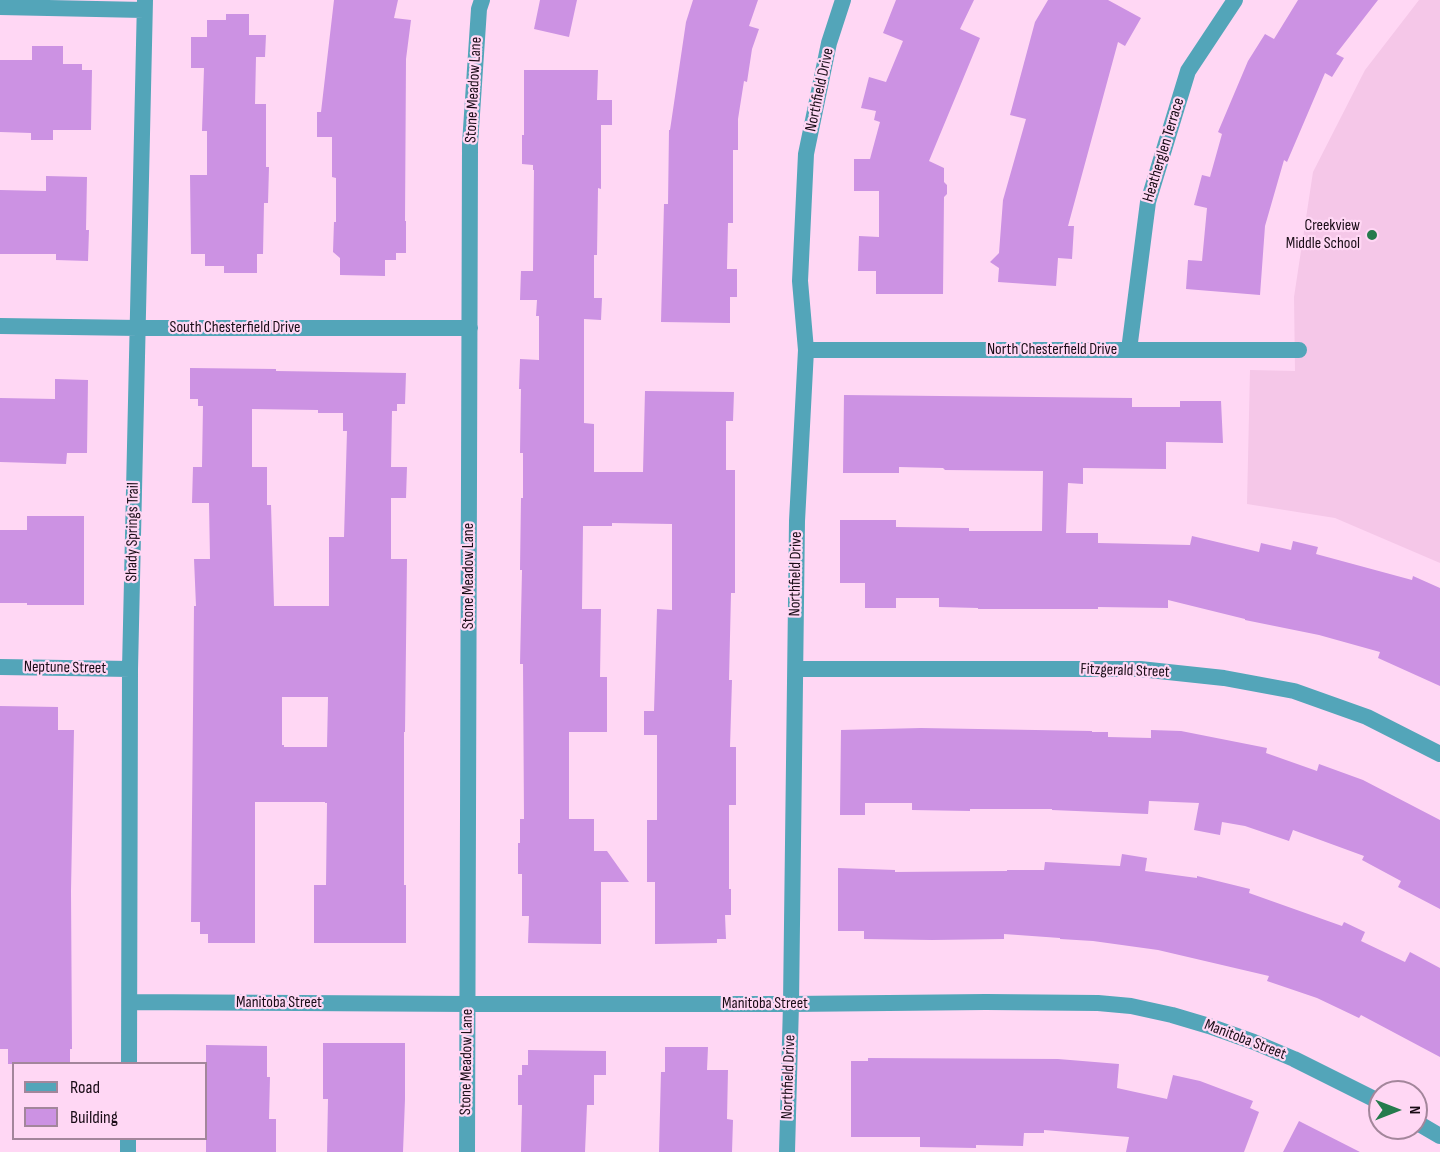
<!DOCTYPE html>
<style>
body{margin:0}
#map{position:relative;width:1440px;height:1152px;overflow:hidden;background:#ffd7f4;font-family:"Sofia Sans Condensed",sans-serif}
canvas{display:block}
.legend{position:absolute;left:12px;top:1062px;width:195px;height:78px;box-sizing:border-box;background:#ffd7f4;border:2px solid #a3869b;margin:0;padding:8px 10px;list-style:none;font-size:18px;color:#190c16}
.legend li{display:flex;align-items:center;gap:12px;height:30px}
.legend b{width:30px;border:2px solid #a3869b}
.north{position:absolute;left:1368px;top:1080px;width:60px;height:60px;box-sizing:border-box;background:#ffd7f4;border:2px solid #a3869b;border-radius:50%;rotate:90deg;font-size:16px;font-weight:700;line-height:24px;text-align:center;color:#190c16}
.north::after{content:'';display:block;margin:auto;width:21px;height:27px;background:#257b4d;clip-path:polygon(50% 0,100% 100%,50% 72%,0 100%)}
</style>
<div id="map">
<canvas width="1440" height="1152"></canvas>
<ul class="legend">
<li><b style="height:8px;background:#53a5b9"></b>Road</li>
<li><b style="height:16px;background:#cc92e3"></b>Building</li>
</ul>
<div class="north">N</div>
</div>
<script>
const ctx = document.querySelector('canvas').getContext('2d');
ctx.lineJoin = 'round';
function fill(path, color) {
  ctx.fillStyle = color;
  ctx.fill(path, 'evenodd');
}
function poly(rows) {
  const path = new Path2D();
  for (const r of rows) {
    path.moveTo(r[0], r[1]);
    for (let i = 2; i < r.length; i += 2) path.lineTo(r[i], r[i + 1]);
  }
  return path;
}
function strokePath(path, color, width, dash) {
  ctx.strokeStyle = color;
  ctx.lineWidth = width;
  ctx.lineCap = dash ? 'butt' : 'round';
  ctx.setLineDash(dash || []);
  ctx.stroke(path);
}
function write(font, color, halo, rows, align = 'center') {
  ctx.font = font + ' "Sofia Sans Condensed",sans-serif';
  ctx.lineWidth = 4.5;
  ctx.setLineDash([]);
  ctx.textBaseline = 'middle';
  ctx.strokeStyle = halo;
  ctx.fillStyle = color;
  for (const [text, x, y, turn = 0] of rows) {
    ctx.save();
    ctx.translate(x, y);
    ctx.rotate((+turn || 0) * Math.PI / 180);
    ctx.textAlign = isNaN(turn) ? turn : align;
    if (halo) ctx.strokeText(text, 0, 0);
    ctx.fillText(text, 0, 0);
    ctx.restore();
  }
}
const built = poly([
 [1419,0,1440,0,1440,563,1335,518,1247,504,1250,370,1295,371,1294,297,1313,172,1365,70]
]);
const building = poly([
 [334,0,398,0,394,18,411,20,406,59,405,221,406,221,406,253,396,253,396,260,385,260,385,276,340,275,340,258,333,252,334,222,336,222,336,178,332,177,332,137,317,137,317,112,321,112],
 [540,0,577,0,569,37,534,29],
 [693,0,758,0,749,26,759,29,752,49,747,82,744,81,738,119,738,150,733,150,733,223,728,223,727,269,737,269,737,297,730,297,730,323,661,322,664,204,668,204,669,130,670,130,686,22],
 [896,0,974,0,960,29,980,38,929,161,944,168,944,182,947,185,947,194,944,197,943,294,876,294,876,271,858,271,859,236,879,237,879,191,854,191,854,159,870,159,880,122,874,120,876,111,861,108,869,77,886,82,903,41,883,33],
 [1048,0,1108,0,1141,18,1125,46,1118,42,1068,226,1074,226,1072,259,1058,258,1056,286,998,282,999,268,990,262,999,253,1003,200,1026,119,1010,115,1035,22],
 [1298,0,1378,0,1336,54,1344,58,1332,77,1325,73,1287,162,1284,160,1265,226,1260,295,1186,289,1188,260,1202,261,1207,208,1194,205,1202,175,1210,177,1222,134,1218,132,1248,61,1265,34,1274,39],
 [226,14,249,14,249,35,266,35,265,57,256,57,255,104,266,104,266,167,269,167,268,203,264,203,263,254,257,254,257,273,224,273,224,266,205,266,205,254,191,254,190,175,207,175,207,131,202,131,204,68,191,68,191,37,207,37,207,20,226,20],
 [32,46,63,46,63,64,82,64,82,70,92,70,91,130,53,130,53,140,31,140,31,133,0,132,0,60,32,60],
 [524,70,598,70,597,100,612,100,612,125,601,125,601,189,598,188,597,255,594,255,594,298,602,298,601,320,584,319,584,423,594,424,594,472,643,472,645,391,734,392,733,421,726,421,726,470,735,470,735,593,731,593,729,680,732,680,730,747,736,747,736,805,729,805,729,889,731,889,731,915,725,915,726,939,717,939,717,943,655,944,655,882,647,882,647,820,657,820,657,735,644,735,644,711,654,711,657,609,672,610,672,524,612,523,612,526,583,526,582,609,601,609,600,677,607,677,607,732,569,732,569,819,594,819,594,851,607,851,629,882,601,882,601,944,528,943,529,916,522,916,522,874,518,874,518,843,520,843,520,819,524,819,523,664,520,664,522,570,520,570,521,498,523,498,523,453,520,453,521,389,519,389,520,359,539,360,539,316,536,316,537,300,520,300,521,271,533,271,534,170,533,170,533,165,522,164,522,135,524,135],
 [46,176,87,177,86,230,89,230,88,261,56,260,56,254,0,254,0,190,46,191],
 [190,368,276,369,276,371,406,373,405,404,397,404,397,411,392,411,391,467,407,467,406,498,391,498,391,559,407,559,405,732,404,732,404,885,406,885,406,943,314,943,314,885,326,885,327,803,325,803,325,802,255,802,255,943,208,943,208,934,200,934,200,922,191,922,194,606,196,606,194,559,210,559,209,503,192,503,193,467,202,467,203,406,198,406,198,399,190,399],
 [252,409,318,410,318,413,343,413,343,431,347,431,344,537,329,537,329,606,274,606,271,505,267,505,267,467,252,467],
 [282,697,328,697,327,747,284,747,284,745,282,745],
 [55,379,88,380,87,453,67,453,66,464,0,462,0,398,55,399],
 [844,395,1132,398,1132,407,1180,407,1180,401,1221,401,1223,443,1166,442,1166,469,1083,468,1083,484,1068,483,1066,533,1098,533,1098,543,1190,545,1192,536,1259,552,1261,543,1291,550,1293,541,1318,547,1316,554,1412,580,1413,576,1440,588,1440,686,1378,658,1380,652,1319,635,1245,620,1245,619,1168,600,1168,608,1098,607,1098,609,978,609,978,608,939,607,939,598,896,598,896,608,865,608,865,583,840,583,840,520,896,520,896,527,969,528,969,531,1042,531,1043,471,945,470,943,468,899,467,899,473,843,473],
 [27,516,84,516,84,605,27,605,27,603,0,603,0,530,27,530],
 [0,706,58,707,58,730,74,730,71,891,72,1049,70,1049,70,1064,8,1064,8,1049,0,1049],
 [921,728,1092,731,1092,732,1108,732,1108,737,1151,738,1151,730,1181,731,1267,748,1266,753,1317,771,1319,764,1363,780,1440,820,1440,909,1398,887,1401,881,1362,860,1364,856,1293,830,1289,841,1245,826,1222,822,1220,835,1194,830,1199,803,1149,801,1148,814,1052,810,1052,809,970,809,970,811,912,810,912,803,865,803,865,815,840,815,841,730],
 [1122,854,1147,858,1145,871,1197,878,1197,876,1250,889,1249,893,1342,926,1344,922,1365,932,1361,941,1405,962,1410,952,1440,968,1440,1057,1361,1015,1359,1018,1317,998,1267,981,1269,976,1158,950,1093,941,1060,939,1060,938,1004,934,1004,939,932,940,864,939,864,931,838,931,838,868,895,870,895,872,1007,871,1007,870,1044,870,1045,862,1120,866],
 [323,1043,405,1043,405,1099,403,1152,327,1152,328,1099,323,1099],
 [206,1045,267,1046,267,1077,270,1077,269,1119,276,1119,276,1152,206,1152],
 [665,1047,708,1047,707,1070,728,1070,727,1119,733,1120,732,1152,659,1152,661,1072,665,1072],
 [528,1050,606,1051,606,1075,594,1075,594,1105,587,1105,585,1152,521,1152,522,1105,518,1105,518,1075,522,1075,522,1065,528,1065],
 [868,1058,1058,1059,1119,1064,1117,1088,1167,1099,1173,1075,1200,1081,1253,1101,1250,1108,1259,1112,1244,1152,1126,1152,1129,1137,1044,1130,1044,1133,1024,1133,1023,1146,976,1145,976,1148,920,1147,920,1137,851,1137,851,1061,868,1061],
 [1299,1121,1360,1152,1283,1152]
]);
const minor = poly([
 [0,7,144,10],
 [0,326,138,328,470,328],
 [806,350,1299,350],
 [1129,350,1148,202,1188,71,1235,0],
 [0,667,130,669],
 [796,669,1140,669,1224,678,1294,691,1367,717,1440,754],
 [130,1002,468,1004,791,1004,986,1002,1098,1003,1131,1006,1172,1015,1209,1026,1254,1042,1294,1059,1380,1102],
 [129,1064,130,669,145,0],
 [1416,1122,1440,1136],
 [128,1152,128,1138],
 [467,1152,470,144,479,9,482,0],
 [787,1152,791,1004,797,521,806,350,800,281,806,154,829,43,843,0]
]);
const markers = [
 [1372,235,6,"#257b4d"]
];
const streetNames = [
 ["Stone Meadow Lane",474,90,-87],
 ["Northfield Drive",820,90,-78],
 ["Heatherglen Terrace",1164,150,-73],
 ["South Chesterfield Drive",235,328],
 ["North Chesterfield Drive",1052,350],
 ["Shady Springs Trail",133,532,-89],
 ["Northfield Drive",796,574,-89],
 ["Stone Meadow Lane",469,576,-90],
 ["Neptune Street",65,668,1],
 ["Fitzgerald Street",1125,671,2],
 ["Manitoba Street",279,1003],
 ["Manitoba Street",765,1004],
 ["Manitoba Street",1245,1040,21],
 ["Stone Meadow Lane",467,1062,-89],
 ["Northfield Drive",789,1077,-88]
];
const poiNames = [
 ["Creekview",1360,226],
 ["Middle School",1360,244]
];
fill(built, '#f5c7e8');
fill(building, '#cc92e3');
strokePath(minor, '#53a5b9', 16);
for (const [x, y, r, color] of markers) {
  const dot = new Path2D();
  dot.arc(x, y, r, 0, 2 * Math.PI);
  ctx.fillStyle = color;
  ctx.fill(dot);
  strokePath(dot, '#ffd7f4', 2);
}
write('16px', '#190c16', '#ffd7f4', streetNames);
write('16px', '#190c16', '#ffd7f4', poiNames, 'right');
</script>
